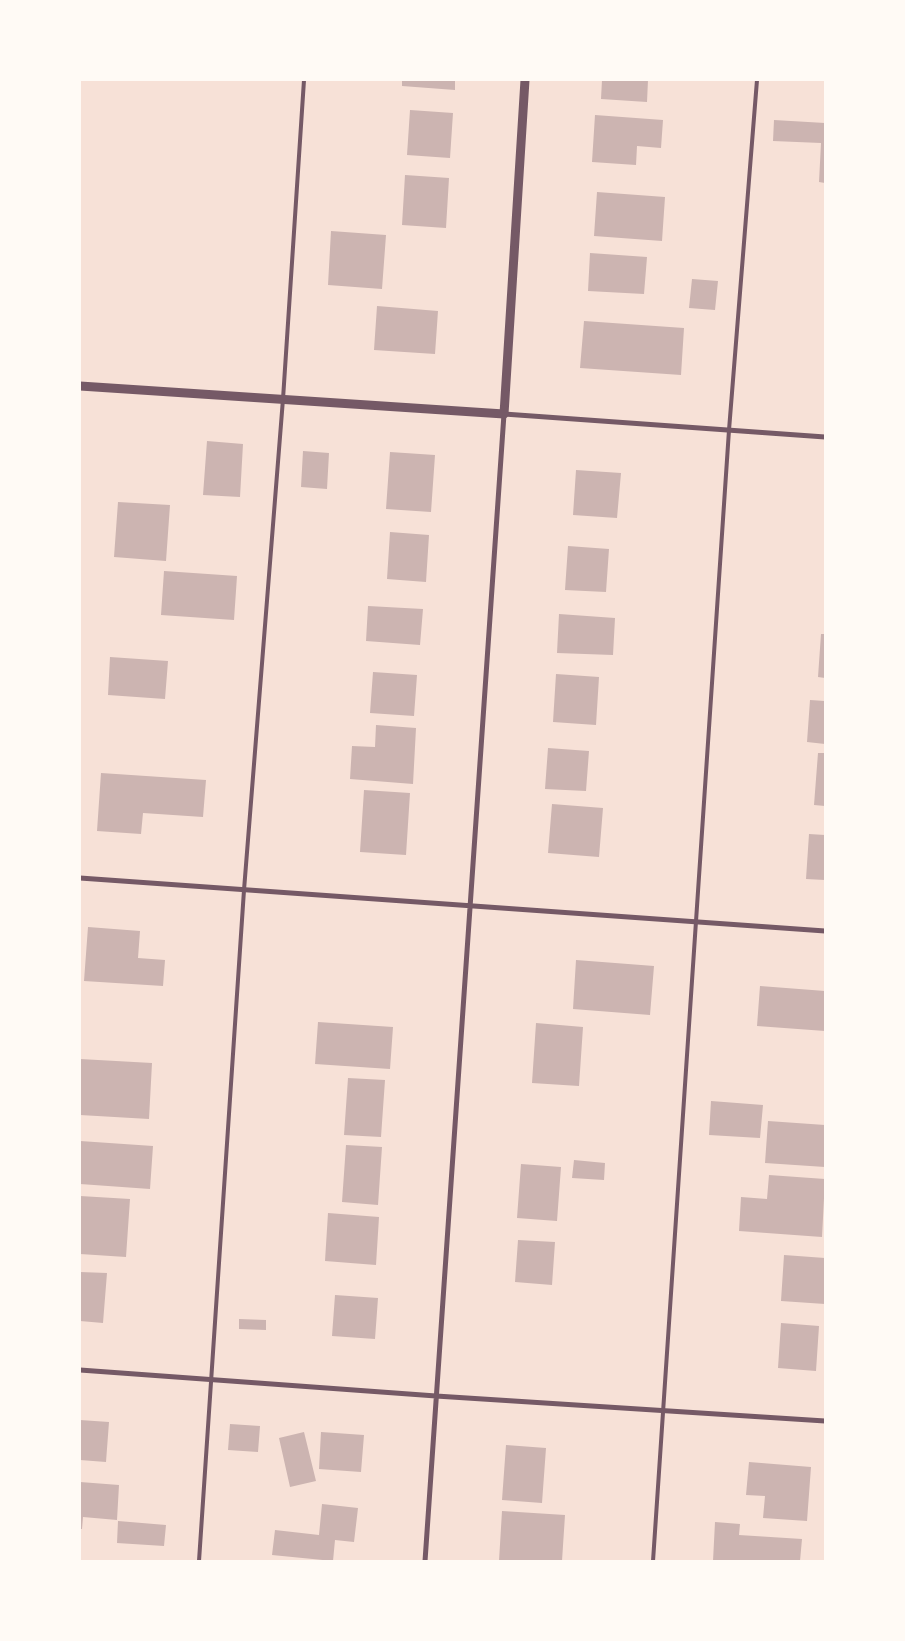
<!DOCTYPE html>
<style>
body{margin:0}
#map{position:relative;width:905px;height:1641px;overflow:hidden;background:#f7e1d7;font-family:Montserrat,sans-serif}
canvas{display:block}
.frame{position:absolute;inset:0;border:81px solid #fffaf5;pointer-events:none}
</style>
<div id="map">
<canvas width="905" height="1641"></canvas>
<div class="frame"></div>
</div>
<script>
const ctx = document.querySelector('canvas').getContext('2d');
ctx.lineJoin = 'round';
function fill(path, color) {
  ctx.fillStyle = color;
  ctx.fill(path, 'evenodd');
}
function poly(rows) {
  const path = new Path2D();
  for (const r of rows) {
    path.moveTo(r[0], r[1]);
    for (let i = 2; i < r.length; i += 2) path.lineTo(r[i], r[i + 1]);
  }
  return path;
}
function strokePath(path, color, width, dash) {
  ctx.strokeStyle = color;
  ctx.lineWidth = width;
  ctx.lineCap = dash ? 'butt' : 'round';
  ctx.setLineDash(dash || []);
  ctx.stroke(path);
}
const building = poly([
 [402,80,455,80,455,90,402,86],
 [602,80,648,80,647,102,601,99],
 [410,110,453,113,450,158,407,155],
 [595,115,663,120,661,148,637,146,636,165,592,162],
 [774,120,825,123,825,183,819,182,821,143,773,141],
 [405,175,449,178,446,228,402,225],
 [597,192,665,197,662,241,594,236],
 [331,231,386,235,382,289,328,285],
 [590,253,647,257,644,294,588,291],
 [692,279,718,281,715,310,689,308],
 [377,306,438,311,435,354,374,350],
 [584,321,684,328,681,375,580,368],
 [207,441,243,444,240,497,203,495],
 [303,451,329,453,327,489,301,487],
 [390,452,435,455,431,512,386,509],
 [576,470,621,473,617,518,573,515],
 [118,502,170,505,166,561,114,557],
 [390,532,429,535,426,582,387,579],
 [568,546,609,549,606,592,565,590],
 [164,571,237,576,234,620,161,615],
 [368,606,423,609,420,645,366,641],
 [559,614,615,618,613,655,557,653],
 [821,634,825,634,825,678,818,677],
 [110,657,168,661,165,699,108,695],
 [373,672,417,675,414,716,370,713],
 [556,674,599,677,596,725,553,722],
 [810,700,825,701,825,744,807,742],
 [376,725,416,728,413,784,350,779,352,746,375,747],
 [548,748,589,751,586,791,545,789],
 [818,753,825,753,825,806,814,805],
 [101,773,206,780,203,817,143,813,141,834,97,831],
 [364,790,410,793,406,855,360,852],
 [552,804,603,808,599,857,548,853],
 [809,834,825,835,825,880,806,879],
 [88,927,140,931,138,958,165,960,163,986,84,981],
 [576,960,654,966,650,1015,573,1009],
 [760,986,825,991,825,1031,757,1026],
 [318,1022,393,1027,390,1069,315,1064],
 [536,1023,583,1027,579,1086,532,1083],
 [80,1059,152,1063,149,1119,80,1115],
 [348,1078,385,1080,381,1137,344,1135],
 [711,1101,763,1105,760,1138,709,1135],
 [768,1121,825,1125,825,1167,765,1163],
 [80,1141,153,1146,150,1189,80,1184],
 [346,1145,382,1147,378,1205,342,1202],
 [574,1160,605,1163,604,1180,572,1178],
 [521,1164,561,1167,557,1221,517,1218],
 [769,1175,825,1179,822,1237,739,1231,741,1197,767,1199],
 [80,1196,130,1199,126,1257,80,1254],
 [328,1213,379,1217,376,1265,325,1261],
 [518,1240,555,1242,552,1285,515,1282],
 [784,1255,825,1258,825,1304,781,1301],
 [80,1272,107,1273,103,1323,80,1321],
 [335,1295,378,1298,375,1339,332,1336],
 [239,1319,266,1320,266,1330,239,1329],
 [781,1323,819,1326,816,1371,778,1368],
 [80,1420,109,1422,106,1462,80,1460],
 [230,1424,260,1426,258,1452,228,1450],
 [304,1432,316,1481,290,1487,279,1438],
 [321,1432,364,1435,361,1472,319,1469],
 [506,1445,546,1448,542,1503,502,1500],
 [749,1462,811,1467,807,1521,763,1518,765,1496,746,1495],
 [80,1482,119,1485,117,1520,83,1517,82,1529,80,1529],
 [322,1504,358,1508,354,1542,335,1540,333,1561,272,1555,275,1530,319,1535],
 [502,1511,565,1515,562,1561,499,1561],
 [118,1521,166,1525,164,1546,117,1543],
 [715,1522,740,1524,739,1535,802,1539,800,1561,713,1561]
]);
const service = poly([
 [199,1561,244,890,283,399,304,80],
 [653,1561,729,430,757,80]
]);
const minor = poly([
 [80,878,825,931],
 [80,1370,436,1396,825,1421],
 [425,1561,504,414,825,437]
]);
const tertiary = poly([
 [80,386,504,414,525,80]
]);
fill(building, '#ccb4b1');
strokePath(service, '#755966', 4);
strokePath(minor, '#755966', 5);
strokePath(tertiary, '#755966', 9);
</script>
